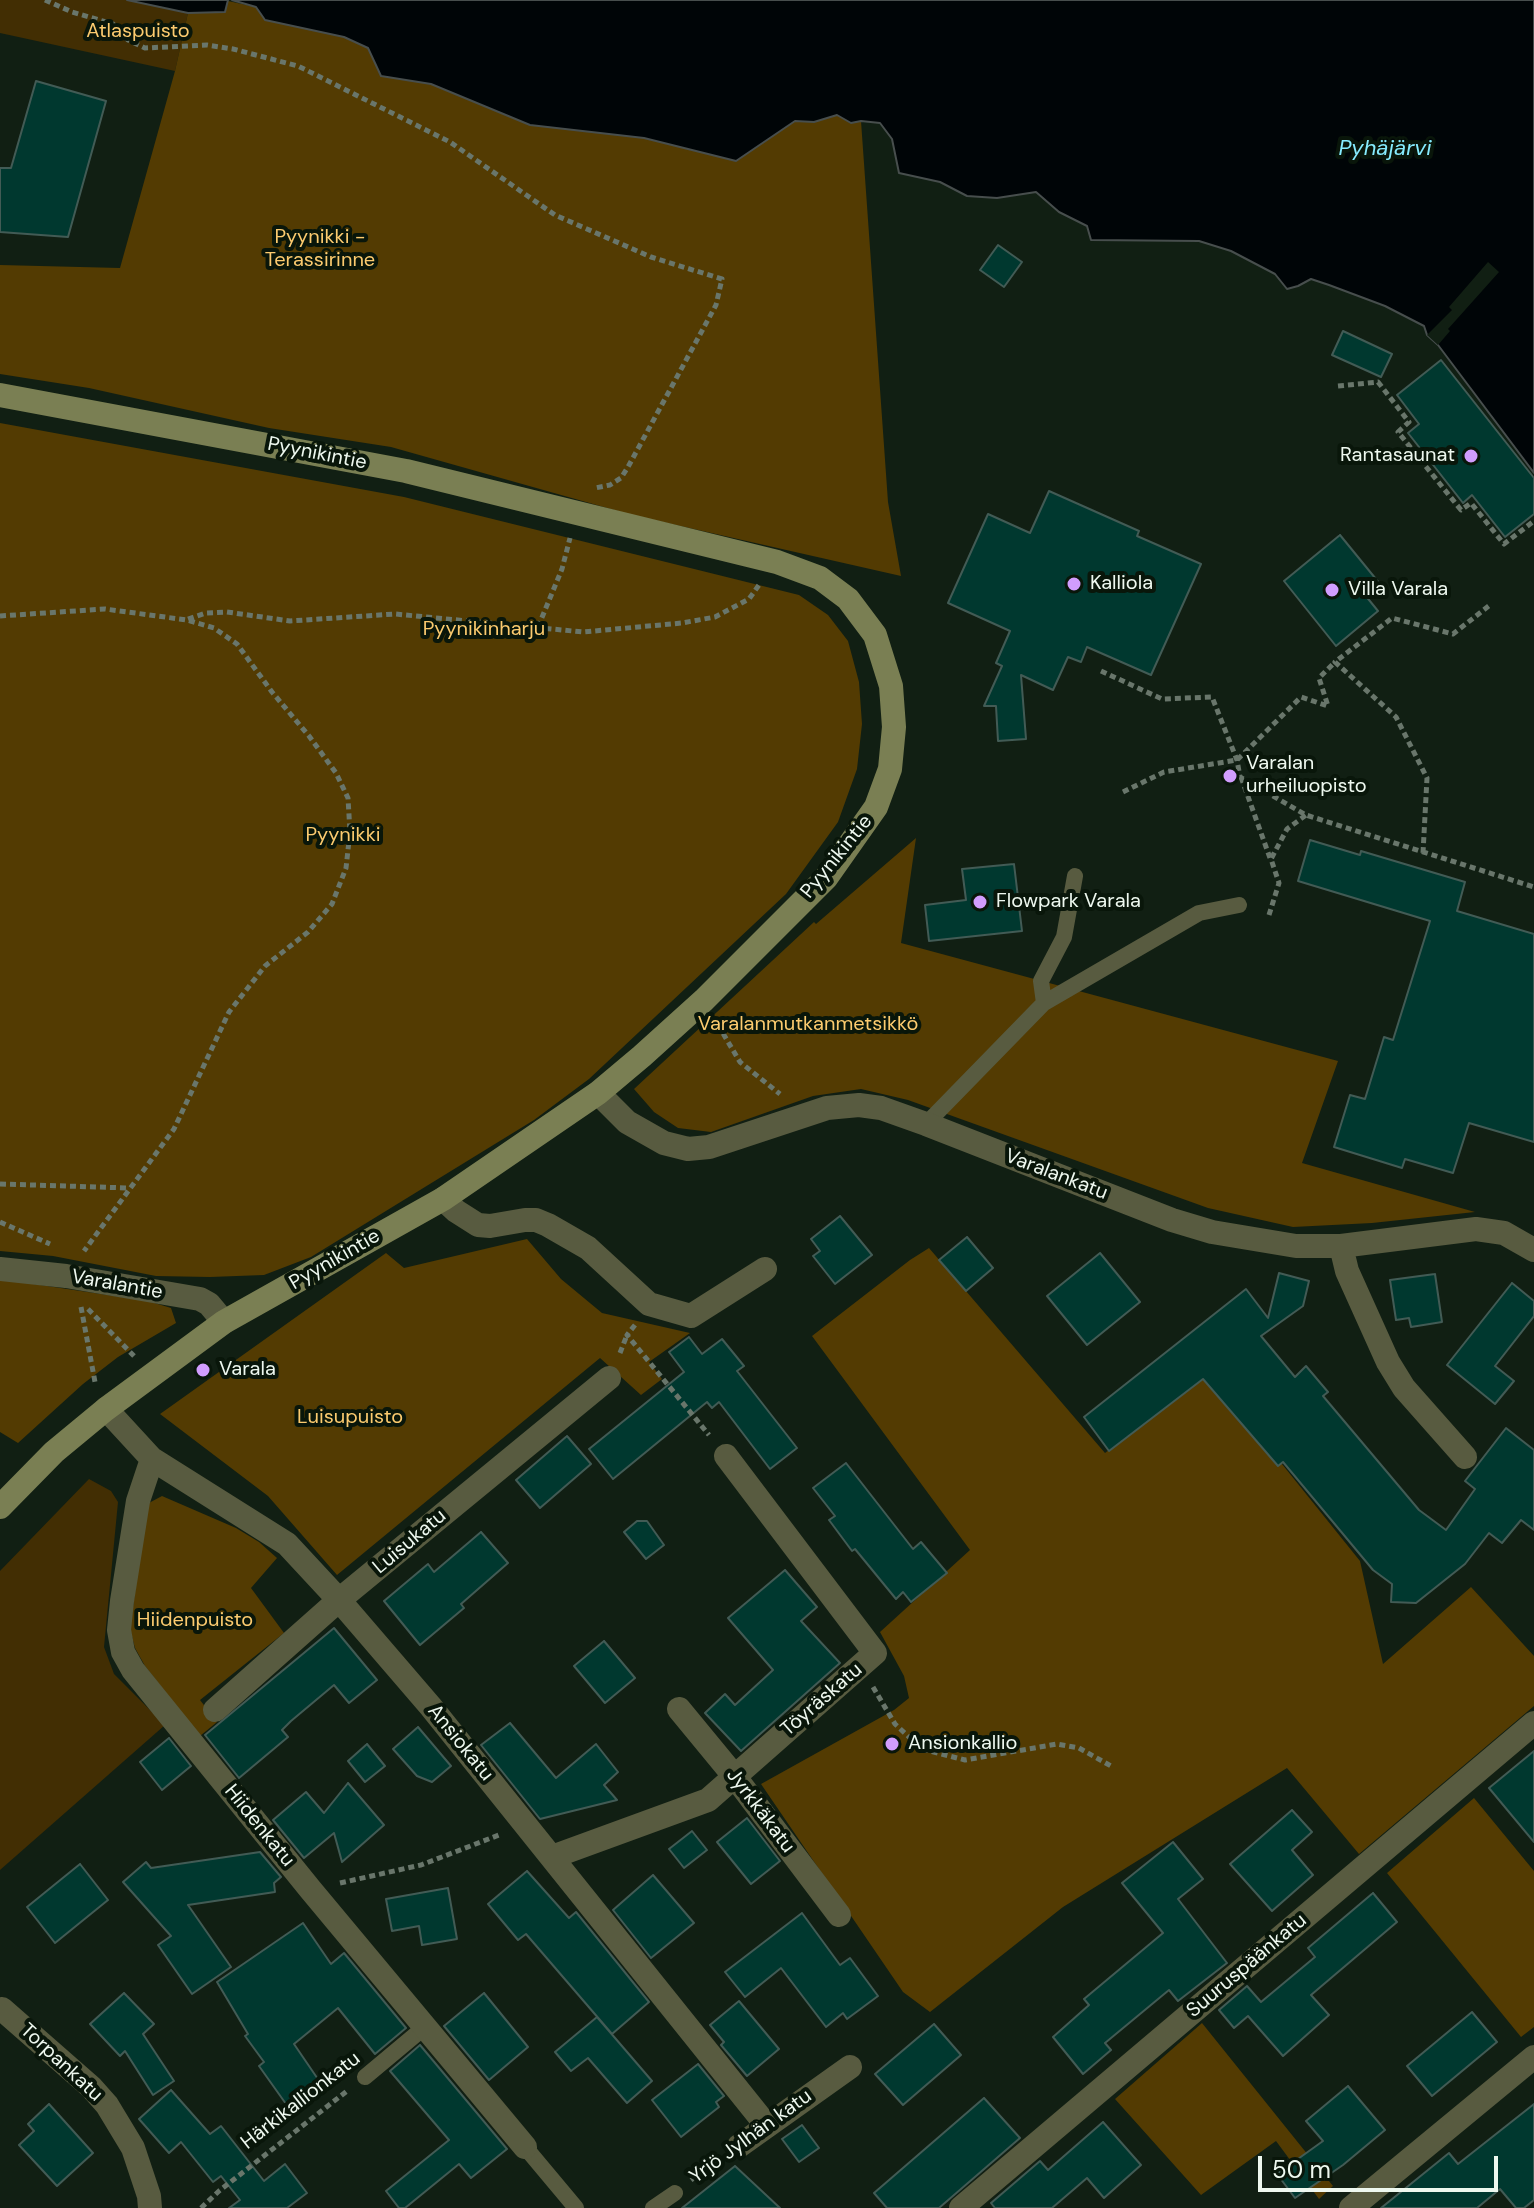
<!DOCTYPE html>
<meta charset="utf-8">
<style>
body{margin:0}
#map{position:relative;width:1534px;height:2208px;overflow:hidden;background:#111f13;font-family:"DM Sans",sans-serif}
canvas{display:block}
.scale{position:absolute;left:1258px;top:2156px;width:240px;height:36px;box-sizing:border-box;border:4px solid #eef8ef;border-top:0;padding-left:10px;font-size:24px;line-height:28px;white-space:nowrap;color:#eef8ef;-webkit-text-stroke:6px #09160a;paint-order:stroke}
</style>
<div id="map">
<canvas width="1534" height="2208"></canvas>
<div class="scale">50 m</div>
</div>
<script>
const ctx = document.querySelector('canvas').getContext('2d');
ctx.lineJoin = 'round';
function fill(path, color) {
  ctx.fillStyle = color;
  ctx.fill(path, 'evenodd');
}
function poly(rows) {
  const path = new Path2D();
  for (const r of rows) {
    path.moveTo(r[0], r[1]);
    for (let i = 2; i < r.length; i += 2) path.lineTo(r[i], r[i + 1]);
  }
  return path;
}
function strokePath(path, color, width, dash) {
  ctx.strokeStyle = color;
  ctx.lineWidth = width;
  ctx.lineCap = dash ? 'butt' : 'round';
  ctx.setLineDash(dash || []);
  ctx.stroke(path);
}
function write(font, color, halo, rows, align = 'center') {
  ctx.font = font + ' "DM Sans",sans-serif';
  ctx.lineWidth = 8;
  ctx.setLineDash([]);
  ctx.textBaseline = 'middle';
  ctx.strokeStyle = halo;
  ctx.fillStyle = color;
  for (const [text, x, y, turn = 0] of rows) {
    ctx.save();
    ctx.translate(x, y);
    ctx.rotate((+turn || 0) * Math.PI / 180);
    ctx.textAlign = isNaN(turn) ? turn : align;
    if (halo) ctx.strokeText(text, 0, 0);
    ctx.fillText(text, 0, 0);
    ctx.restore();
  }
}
const green = poly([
 [0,0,127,0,188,13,175,71,0,33],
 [89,1479,111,1491,118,1502,104,1647,114,1674,165,1725,0,1870,0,1571]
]);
const forest = poly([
 [228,1,256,7,307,29,344,37,368,48,381,76,431,84,530,125,644,138,736,161,795,121,814,122,837,115,851,123,861,121,888,502,901,576,632,515,391,447,269,428,89,388,0,374,0,265,120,268,175,71,188,13,225,12],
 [0,423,404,497,799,595,828,615,848,641,859,682,862,724,857,769,838,822,786,894,589,1079,534,1120,311,1257,264,1275,210,1277,156,1276,53,1256,0,1251],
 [916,838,901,943,1338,1061,1302,1163,1475,1212,1372,1223,1293,1227,1208,1208,908,1100,861,1089,813,1096,711,1132,678,1128,654,1112,634,1089,814,922,816,924],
 [527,1239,561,1279,602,1313,690,1333,649,1362,662,1379,641,1395,600,1358,337,1575,268,1496,160,1414,386,1253,404,1268],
 [929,1248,1105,1453,1215,1370,1224,1392,1360,1561,1383,1664,1471,1587,1534,1656,1534,1706,1359,1854,1287,1768,1063,1907,930,2012,903,1992,761,1784,894,1710,909,1698,904,1676,880,1632,970,1550,812,1336,910,1260],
 [0,1279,148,1301,171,1308,176,1323,118,1357,83,1384,18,1443,0,1432],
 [162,1496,236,1528,259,1542,277,1558,251,1588,284,1633,200,1700,217,1722,200,1736,145,1666,135,1648,130,1629,147,1504],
 [1474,1798,1534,1871,1534,2027,1521,2037,1387,1873],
 [1202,2023,1333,2186,1319,2199,1276,2141,1201,2195,1115,2099]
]);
const water = poly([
 [127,0,228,0,225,12,188,13,127,0],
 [232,0,1534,0,1534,473,1438,345,1427,335,1424,326,1385,306,1329,285,1311,279,1298,286,1287,289,1275,274,1231,251,1199,241,1091,240,1087,226,1059,212,1036,192,997,198,967,196,940,182,899,173,892,139,880,123,861,121,851,123,837,115,814,122,795,121,736,161,644,138,530,125,431,84,381,76,368,48,344,37,265,20,256,7,232,0]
]);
const pier = poly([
 [1488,262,1499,272,1448,329,1450,331,1438,345,1427,335,1452,310,1449,307]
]);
const building = poly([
 [36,81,106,101,68,237,0,232,0,168,11,168,36,81],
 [998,245,1022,262,1004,287,980,270,998,245],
 [1343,331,1392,354,1381,377,1332,355,1343,331],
 [1441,360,1534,478,1534,514,1505,537,1472,495,1463,503,1408,433,1419,424,1397,395,1441,360],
 [1049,491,1139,531,1137,536,1201,564,1151,675,1087,647,1081,662,1068,657,1053,690,1021,675,1026,739,998,741,996,706,984,706,1002,666,996,663,1010,631,948,603,988,514,1030,533,1049,491],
 [1340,535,1380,584,1365,595,1378,611,1336,646,1284,581,1340,535],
 [1310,840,1360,855,1361,851,1465,882,1457,911,1534,934,1534,1142,1469,1123,1453,1173,1405,1159,1402,1168,1334,1147,1350,1095,1365,1099,1384,1037,1393,1040,1430,921,1298,881,1310,840],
 [1014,864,1022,931,929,941,925,905,966,900,962,869,1014,864],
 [840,1216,872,1255,835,1284,813,1256,820,1251,811,1239,840,1216],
 [967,1237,993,1268,966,1291,939,1260,967,1237],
 [1100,1253,1140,1302,1087,1345,1047,1296,1100,1253],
 [1279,1273,1309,1281,1303,1306,1261,1336,1295,1377,1306,1366,1328,1392,1323,1396,1419,1510,1446,1530,1475,1489,1465,1481,1506,1428,1534,1450,1534,1530,1521,1520,1502,1543,1489,1533,1465,1564,1416,1603,1391,1602,1392,1584,1373,1570,1283,1462,1278,1466,1203,1379,1109,1451,1084,1417,1246,1289,1268,1318,1279,1273],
 [1435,1274,1442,1322,1411,1327,1409,1318,1396,1320,1390,1280,1435,1274],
 [1512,1283,1534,1301,1534,1316,1495,1366,1514,1381,1495,1404,1447,1365,1512,1283],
 [689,1337,702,1354,722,1339,744,1366,737,1371,797,1448,770,1469,719,1402,712,1408,707,1402,613,1479,589,1449,684,1372,669,1352,689,1337],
 [567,1436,591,1464,540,1508,516,1480,567,1436],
 [846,1463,913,1549,921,1542,947,1573,911,1602,903,1592,896,1599,855,1549,852,1551,829,1520,835,1516,813,1488,846,1463],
 [637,1521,647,1521,664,1545,646,1559,624,1532,637,1521],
 [481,1532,508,1563,461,1604,464,1608,420,1645,384,1601,428,1564,434,1572,481,1532],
 [785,1570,817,1607,801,1621,840,1663,741,1751,705,1713,725,1694,735,1705,773,1670,728,1618,785,1570],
 [334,1628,377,1680,349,1703,334,1685,291,1721,282,1730,288,1737,239,1778,205,1735,334,1628],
 [604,1641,635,1678,605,1703,574,1666,604,1641],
 [510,1723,556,1778,596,1744,618,1772,604,1785,617,1800,540,1819,481,1745,510,1723],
 [418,1727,451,1766,432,1782,417,1776,393,1749,418,1727],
 [169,1738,191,1766,162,1790,140,1762,169,1738],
 [367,1744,385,1766,365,1782,348,1761,367,1744],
 [1534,1751,1534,1842,1489,1788,1534,1751],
 [348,1783,384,1825,342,1862,334,1833,304,1858,273,1820,306,1792,324,1813,348,1783],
 [1292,1810,1312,1832,1292,1850,1313,1875,1272,1911,1230,1864,1292,1810],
 [747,1818,780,1861,751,1884,717,1842,747,1818],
 [692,1831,707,1850,684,1868,669,1849,692,1831],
 [1173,1842,1203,1879,1178,1899,1227,1963,1178,2001,1169,1990,1105,2043,1111,2050,1083,2074,1053,2037,1089,2005,1084,1999,1163,1933,1122,1883,1173,1842],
 [260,1852,281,1877,274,1883,275,1892,188,1905,231,1967,192,1994,158,1945,171,1936,123,1882,146,1862,151,1868,260,1852],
 [80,1864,108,1900,55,1943,27,1907,80,1864],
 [527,1871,569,1918,576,1912,649,2002,612,2034,526,1934,518,1940,488,1904,527,1871],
 [653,1875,694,1923,651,1958,613,1910,653,1875],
 [448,1888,457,1939,422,1945,419,1926,392,1931,386,1899,448,1888],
 [1373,1893,1397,1922,1311,1995,1329,2015,1283,2056,1248,2016,1234,2028,1219,2010,1247,1986,1261,2002,1315,1957,1308,1948,1373,1893],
 [802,1913,840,1965,850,1958,878,1996,847,2019,843,2013,826,2027,781,1968,745,1997,725,1972,802,1913],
 [303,1923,331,1964,344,1953,406,2028,375,2054,338,2008,294,2044,324,2088,291,2111,259,2066,264,2062,245,2036,248,2034,217,1982,303,1923],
 [124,1993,154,2024,143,2034,174,2081,153,2095,125,2051,120,2056,90,2024,124,1993],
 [484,1993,528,2047,489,2080,444,2026,484,1993],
 [739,2001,779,2049,747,2076,721,2045,724,2042,710,2025,739,2001],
 [1472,2012,1497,2042,1432,2096,1407,2066,1472,2012],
 [597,2017,652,2081,627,2103,588,2058,571,2071,555,2052,597,2017],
 [934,2024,961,2055,903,2105,875,2074,934,2024],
 [420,2045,507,2149,471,2178,459,2164,405,2208,399,2208,386,2191,449,2140,390,2071,420,2045],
 [698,2064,724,2096,716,2102,719,2107,681,2137,652,2100,698,2064],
 [1348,2086,1385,2130,1343,2165,1295,2198,1277,2174,1323,2141,1306,2121,1348,2086],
 [171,2090,210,2134,221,2126,264,2181,285,2164,307,2193,287,2208,229,2208,240,2200,221,2176,213,2182,181,2142,169,2153,139,2119,171,2090],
 [984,2098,1020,2138,939,2208,887,2208,874,2193,984,2098],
 [49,2104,93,2153,57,2186,19,2145,34,2131,28,2124,49,2104],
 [1534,2104,1534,2200,1524,2208,1516,2208,1500,2189,1477,2208,1381,2208,1449,2153,1458,2164,1534,2104],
 [1103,2122,1141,2165,1104,2198,1087,2178,1052,2208,995,2208,991,2203,1040,2161,1048,2170,1103,2122],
 [802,2125,819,2148,799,2162,782,2139,802,2125],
 [735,2166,780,2208,682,2208,735,2166]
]);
const path = poly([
 [45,0,72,12,113,24,128,40,145,48,207,45,233,49,298,66,450,142,555,215,651,257,722,279,716,305,628,467,621,478,610,485,595,488],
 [1338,386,1378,382,1409,422,1398,432,1461,510,1471,503,1504,544,1534,521],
 [0,616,105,609,187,620,214,628,237,644,272,692,309,736,336,773,348,798,350,832,346,868,332,904,308,932,265,966,229,1012,174,1129,84,1251],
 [188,619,206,613,227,612,290,621,395,614,583,632,682,623,715,617,749,599,759,585],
 [538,627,562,569,570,538],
 [1101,671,1162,699,1212,697,1237,760,1240,777,1306,815,1534,887],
 [1241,777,1270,858],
 [1123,792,1164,772,1237,760,1301,697,1328,706,1319,678,1335,662],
 [1423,853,1427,778,1396,717,1335,662,1392,618,1453,634,1490,605],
 [1269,915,1279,883,1271,859,1287,829,1306,815],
 [718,1025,740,1062,780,1094],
 [0,1184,129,1188],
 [0,1222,50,1244],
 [81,1307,95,1382],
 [88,1309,134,1356],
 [635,1325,627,1335,709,1435],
 [620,1353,627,1335],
 [873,1687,895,1724,922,1749,965,1760,1057,1744,1079,1748,1111,1766],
 [340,1883,421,1865,499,1835],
 [691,2180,719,2160],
 [201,2208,219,2191,347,2091]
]);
const lane = poly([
 [1044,1003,1041,981,1064,937,1075,876],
 [926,1124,1044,1003,1199,913,1239,905],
 [365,2077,426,2026],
 [525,2147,576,2208],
 [653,2208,675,2193]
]);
const street = poly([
 [598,1093,627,1122,664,1143,688,1149,709,1147,827,1108,859,1105,881,1108,926,1124,1172,1220,1212,1232,1296,1246,1341,1246,1476,1229,1504,1233,1534,1250],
 [443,1199,456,1211,478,1225,490,1226,525,1220,536,1220,548,1225,588,1248,649,1304,691,1316,765,1269],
 [1341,1246,1347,1271,1388,1362,1404,1388,1465,1457],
 [0,1269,66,1276,200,1299,209,1304,224,1322],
 [106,1409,152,1459,287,1544,339,1600,431,1707,767,2126],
 [152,1459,138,1501,122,1601,119,1630,123,1652,133,1670,310,1889,525,2147],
 [679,1709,735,1777,839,1915],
 [215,1710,339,1600,609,1378],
 [552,1857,708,1800,875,1653,726,1456],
 [2,2009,91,2087,107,2105,133,2148,149,2196,150,2208],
 [739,2146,850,2067],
 [961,2208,1534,1723],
 [1351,2208,1534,2057]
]);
const secondary = poly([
 [0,395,406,471,777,562,820,578,848,599,875,635,891,686,894,727,890,769,876,807,826,878,704,1000,642,1056,598,1093,443,1199,224,1322,106,1409,54,1452,0,1507]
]);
const markers = [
 [1471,456,8,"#d19dfe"],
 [1074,584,8,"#d19dfe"],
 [1332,590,8,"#d19dfe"],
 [1230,776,8,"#d19dfe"],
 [980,902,8,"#d19dfe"],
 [203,1370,8,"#d19dfe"],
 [892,1744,8,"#d19dfe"]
];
const parkNames = [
 ["Atlaspuisto",138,32],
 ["Pyynikki -",320,238],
 ["Terassirinne",320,261],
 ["Pyynikinharju",484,630],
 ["Pyynikki",343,836],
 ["Varalanmutkanmetsikkö",808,1025],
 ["Luisupuisto",350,1418],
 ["Hiidenpuisto",195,1621]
];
const streetNames = [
 ["Pyynikintie",317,454,11],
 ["Pyynikintie",837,857,-51],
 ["Varalankatu",1056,1175,21],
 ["Pyynikintie",335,1260,-30],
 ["Varalantie",117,1285,10],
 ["Luisukatu",410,1542,-40],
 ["Töyräskatu",822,1700,-41],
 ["Ansiokatu",460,1743,51],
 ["Jyrkkäkatu",760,1811,53],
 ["Hiidenkatu",259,1826,51],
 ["Suuruspäänkatu",1247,1966,-40],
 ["Torpankatu",61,2063,43],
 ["Härkikallionkatu",301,2101,-38],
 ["Yrjö Jylhän katu",751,2137,-36]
];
const poiNames = [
 ["Rantasaunat",1455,456,"right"],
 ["Kalliola",1090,584],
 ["Villa Varala",1348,590],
 ["Varalan",1246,764],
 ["urheiluopisto",1246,787],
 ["Flowpark Varala",996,902],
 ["Varala",219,1370],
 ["Ansionkallio",908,1744]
];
const waterNames = [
 ["Pyhäjärvi",1385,149]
];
fill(green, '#422e03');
fill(forest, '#533b02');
fill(water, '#000507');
strokePath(water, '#474e4d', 2);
fill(pier, '#111f13');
fill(building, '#00382f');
strokePath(building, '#425b55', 2);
strokePath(path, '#69766b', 5, [6, 4]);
strokePath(lane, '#585b40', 16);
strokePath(street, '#585b40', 24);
strokePath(secondary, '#7a7f53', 24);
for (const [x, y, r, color] of markers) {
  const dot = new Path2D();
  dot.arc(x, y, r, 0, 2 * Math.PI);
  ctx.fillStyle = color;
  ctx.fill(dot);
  strokePath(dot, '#09160a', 3);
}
write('20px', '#fccb6f', '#09160a', parkNames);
write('20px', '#eef8ef', '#09160a', streetNames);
write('20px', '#eef8ef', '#09160a', poiNames, 'left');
write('italic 22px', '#86ecff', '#09160a', waterNames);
</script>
